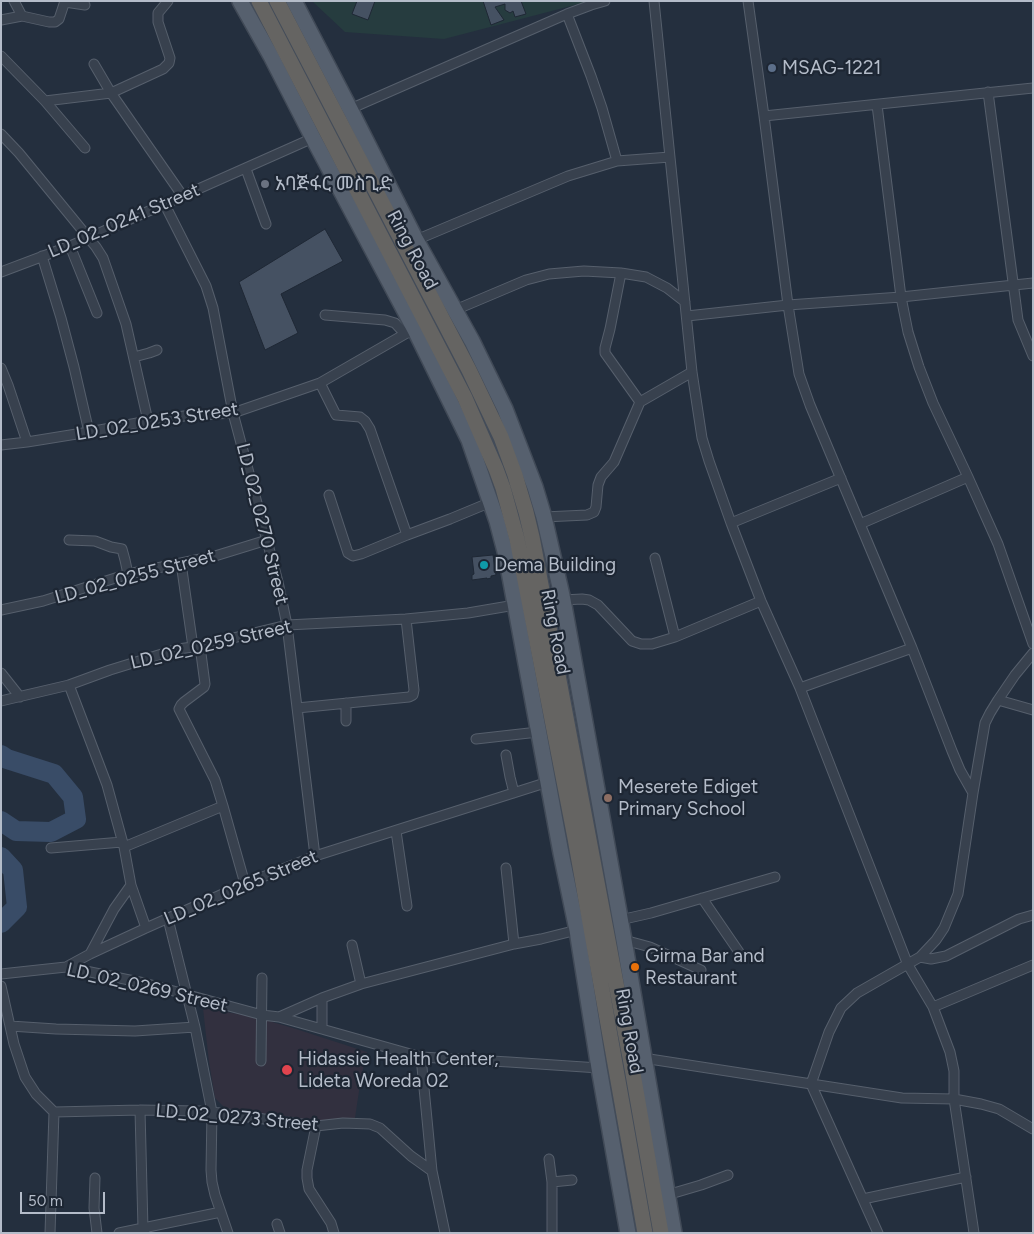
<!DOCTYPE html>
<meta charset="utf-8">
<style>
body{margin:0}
#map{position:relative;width:1034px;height:1234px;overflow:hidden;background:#242f3e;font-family:Figtree,sans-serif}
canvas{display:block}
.frame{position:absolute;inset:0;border:2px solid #b4bcc9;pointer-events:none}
.scale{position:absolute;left:20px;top:1192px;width:85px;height:22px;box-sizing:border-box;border:2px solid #b4bcc9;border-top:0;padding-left:6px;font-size:15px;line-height:18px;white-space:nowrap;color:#b4bcc9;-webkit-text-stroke:4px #1d2633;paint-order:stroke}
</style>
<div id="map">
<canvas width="1034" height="1234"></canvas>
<div class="frame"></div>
<div class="scale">50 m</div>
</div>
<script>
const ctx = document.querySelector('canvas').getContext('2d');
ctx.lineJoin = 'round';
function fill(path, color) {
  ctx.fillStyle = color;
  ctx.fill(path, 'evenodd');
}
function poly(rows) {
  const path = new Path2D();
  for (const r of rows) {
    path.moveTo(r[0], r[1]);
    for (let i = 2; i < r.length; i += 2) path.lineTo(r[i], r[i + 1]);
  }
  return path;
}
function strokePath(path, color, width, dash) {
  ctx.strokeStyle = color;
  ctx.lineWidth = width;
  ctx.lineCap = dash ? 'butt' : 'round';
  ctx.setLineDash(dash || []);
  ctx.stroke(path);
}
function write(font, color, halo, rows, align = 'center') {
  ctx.font = font + ' Figtree,"Noto Sans Ethiopic",sans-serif';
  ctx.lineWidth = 4.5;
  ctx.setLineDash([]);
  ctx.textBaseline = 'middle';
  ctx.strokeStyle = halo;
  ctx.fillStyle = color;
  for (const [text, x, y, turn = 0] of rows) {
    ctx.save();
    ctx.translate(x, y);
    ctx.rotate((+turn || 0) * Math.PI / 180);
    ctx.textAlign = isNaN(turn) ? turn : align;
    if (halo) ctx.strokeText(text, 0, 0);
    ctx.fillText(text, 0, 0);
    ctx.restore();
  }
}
const medical = poly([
 [203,1008,255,1017,293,1028,367,1052,361,1078,355,1118,343,1123,324,1126,225,1108,215,1098,209,1062]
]);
const green = poly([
 [312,1,590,1,444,39,345,32]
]);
const river = poly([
 [1,755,7,759,54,774,73,797,76,819,51,832,16,831,1,821],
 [1,857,13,870,17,907,1,923]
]);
const building = poly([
 [357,1,375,1,368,20,352,14,357,1],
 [483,1,521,1,526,14,515,17,513,11,510,13,505,10,505,4,495,7,504,20,491,25,483,1],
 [325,229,343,261,281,294,298,333,265,350,239,282,325,229],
 [493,555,496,575,491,576,491,578,487,579,487,578,472,580,472,575,474,574,472,557,493,555]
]);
const minor = poly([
 [14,1,22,16],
 [654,1,692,372,702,438,709,461,731,523,761,601,800,688,908,965,933,1007,950,1052,954,1071,954,1099,974,1233],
 [748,1,764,116,1033,88],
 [65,2,85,5],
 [567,14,591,76,602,108,617,161],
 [1,20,22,16,49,22,55,22,59,19,65,1],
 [1,56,45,101,85,148],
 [94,64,111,93,182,195],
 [988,92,1018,320,1033,356],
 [45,101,111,93,163,69,169,63,170,58,158,22,158,13,168,1],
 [877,105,901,297,908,332,919,367,933,403,968,477,998,544,1033,644],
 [350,109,567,14,591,5,605,1],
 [764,116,788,305,799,374,810,405,912,648,952,751,960,770,973,793],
 [1,134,19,153,96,247,103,258,126,324,148,421],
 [246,169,266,224],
 [164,203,206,286,213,308,233,413,278,582,287,625,315,856],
 [416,240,568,176,617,161,670,157],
 [70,246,97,313],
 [42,256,61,318,74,367,89,432],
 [1,272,70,246,313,138],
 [621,273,610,329,605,348,605,353,640,402],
 [455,310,526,280,549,274,584,271,621,273,646,277,667,288,685,302],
 [325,315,385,320,395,323,405,334],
 [687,316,788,305,901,297,1033,283],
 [134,357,149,353,157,350],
 [1,368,8,385,27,442],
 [320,383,336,415,360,417,365,421,370,429,407,535],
 [1,445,27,442,89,432,148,421,184,416,233,413,320,383,405,334,415,330],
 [329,495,348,553,353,556,361,554,407,535,450,519,491,502],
 [544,517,587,515,594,512,596,507,598,485,601,477,614,462,640,402,692,372],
 [731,523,841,478],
 [860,524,968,477],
 [69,540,95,541,111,547,122,549,125,560,128,574],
 [655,558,675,637],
 [181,563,193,647],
 [563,600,582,599,589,600,598,605,632,641,641,644,652,644,675,637,761,601],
 [1,610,43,601,128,574,215,556,267,540],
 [200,646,205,684,204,687,184,702,181,705,179,709,215,780,223,806,245,884],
 [1,673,20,697],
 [69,685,107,785,124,847,131,885,146,928],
 [800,688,912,648],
 [998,700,1033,710],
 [1,701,69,685,110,670,178,649,200,646,287,625,406,619,468,613,515,605],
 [346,703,346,721],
 [297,708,409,697,413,695,414,690,406,619],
 [476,739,538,732],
 [506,755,510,777,514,793],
 [396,831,407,906],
 [124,847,223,806],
 [51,848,122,842],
 [506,868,514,944],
 [702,898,739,952],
 [168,919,195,1027,212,1112,211,1170,212,1182,215,1195,228,1233],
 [620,920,651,913,775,877],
 [624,940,650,947,701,970],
 [352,945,361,984],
 [90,954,114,909,131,885],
 [920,957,931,959,946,956,1019,919,1033,915],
 [66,967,90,954,146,928,245,884,315,856,548,782],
 [1,974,66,967,144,983,262,1015,279,1017,421,1057,509,1062,599,1068],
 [1,986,14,1044,25,1077,36,1094,54,1112,50,1233],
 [933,1007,1033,965],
 [279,1017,322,998,361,984,514,944,541,939,577,930],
 [10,1026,56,1029,135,1031,195,1027],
 [322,1029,322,998],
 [421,1057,432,1171,445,1233],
 [643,1058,902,1098,954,1099,981,1104,999,1109,1033,1129],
 [261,1061,262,978],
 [140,1110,143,1229,145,1233],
 [54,1112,140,1110,199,1111,212,1112,316,1126,343,1123,370,1124,380,1128,411,1156,432,1171],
 [316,1126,307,1170,307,1178,309,1189,331,1223,334,1233],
 [549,1159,552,1182,552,1233],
 [95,1178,94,1208,97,1233],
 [552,1182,572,1180],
 [667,1195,701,1185,728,1175],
 [863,1199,966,1177],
 [277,1224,280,1233],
 [119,1233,221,1212],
 [878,1233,811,1084,829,1032,841,1008,857,993,920,957,936,940,944,928,958,894,973,793,985,723,990,713,998,700,1015,675,1033,653]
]);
const primary = poly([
 [240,1,271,56,313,138,415,330,469,440,497,521,506,555,561,853,577,930,599,1068,628,1233],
 [294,1,350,109,416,240,472,341,505,409,535,487,544,517,563,600,624,940,674,1233]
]);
const trunk = poly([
 [259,1,465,398,496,469,503,488,517,539,575,838,645,1233],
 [277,1,469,370,501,437,515,475,526,512,532,537,632,1068,661,1233]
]);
const markers = [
 [772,68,5,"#5c6f8a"],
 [265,184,5,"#6b7280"],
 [484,565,5,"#0f9aa8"],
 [608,798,5,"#8d6e63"],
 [635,967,5,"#e8710a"],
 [287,1070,6,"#e0444e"]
];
const poiNames = [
 ["MSAG-1221",782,68],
 ["አባጅፋር መስጊድ",275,184],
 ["Dema Building",494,565],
 ["Meserete Ediget",618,787],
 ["Primary School",618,809],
 ["Girma Bar and",645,956],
 ["Restaurant",645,978],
 ["Hidassie Health Center,",298,1059],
 ["Lideta Woreda 02",298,1081]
];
const streetNames = [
 ["LD_02_0241 Street",124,221,-23],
 ["Ring Road",412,250,62],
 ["LD_02_0253 Street",157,422,-9],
 ["LD_02_0270 Street",262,524,76],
 ["LD_02_0255 Street",135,577,-15],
 ["Ring Road",555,632,79],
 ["LD_02_0259 Street",211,645,-13],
 ["LD_02_0265 Street",241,888,-23],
 ["LD_02_0269 Street",147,988,13],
 ["Ring Road",629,1031,80],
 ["LD_02_0273 Street",237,1118,5]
];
fill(medical, '#32303f');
fill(green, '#263c3f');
strokePath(river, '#394c67', 20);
fill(building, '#455162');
strokePath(building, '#1f2835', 1);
strokePath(minor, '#565f6c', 11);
strokePath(primary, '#414a57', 18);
strokePath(trunk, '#434c59', 18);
strokePath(minor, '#38414e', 9);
strokePath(primary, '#56606e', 15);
strokePath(trunk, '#656462', 15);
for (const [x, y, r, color] of markers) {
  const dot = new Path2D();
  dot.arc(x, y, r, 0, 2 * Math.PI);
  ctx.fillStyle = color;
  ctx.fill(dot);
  strokePath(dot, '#1d2633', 2);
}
write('19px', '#b4bcc9', '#1d2633', poiNames, 'left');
write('19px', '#b4bcc9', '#1d2633', streetNames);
</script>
